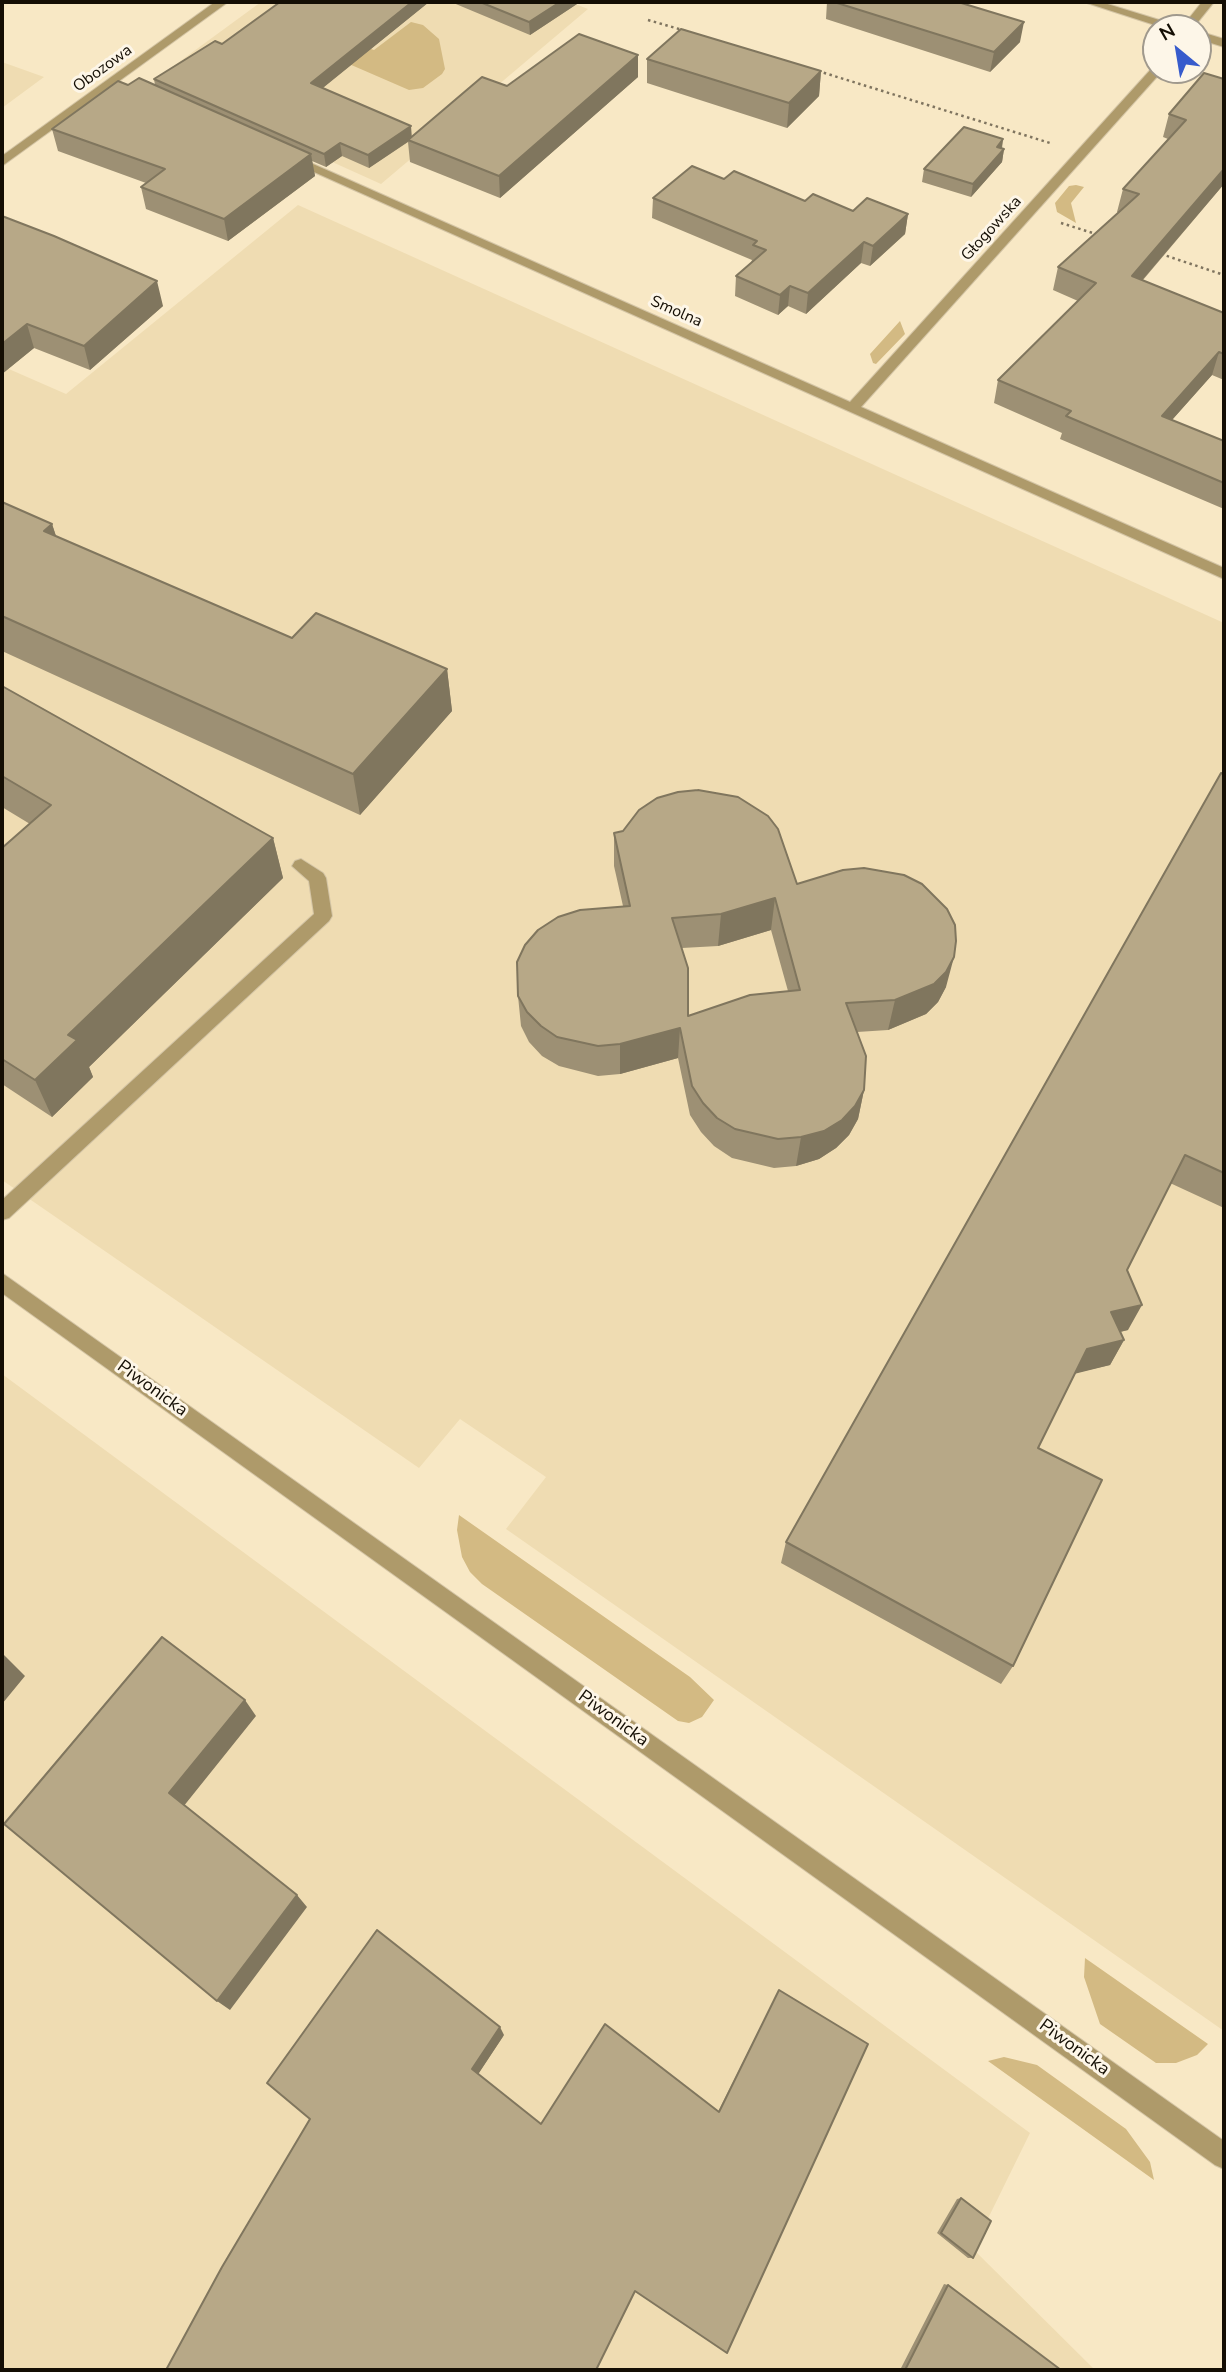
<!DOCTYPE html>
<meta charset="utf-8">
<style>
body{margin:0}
#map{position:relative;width:1226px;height:2372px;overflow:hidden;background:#f8e8c5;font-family:"Nunito Sans",sans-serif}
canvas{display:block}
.frame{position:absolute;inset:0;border:4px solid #140e04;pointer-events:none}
.north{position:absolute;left:1142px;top:14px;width:70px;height:70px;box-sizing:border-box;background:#fdf6e8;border:2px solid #a0998d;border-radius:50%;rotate:330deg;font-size:19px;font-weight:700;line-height:28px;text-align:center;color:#140e04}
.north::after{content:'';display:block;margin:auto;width:24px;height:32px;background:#375bcc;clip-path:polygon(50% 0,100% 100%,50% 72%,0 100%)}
</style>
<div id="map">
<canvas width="1226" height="2372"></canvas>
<div class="frame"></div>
<div class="north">N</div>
</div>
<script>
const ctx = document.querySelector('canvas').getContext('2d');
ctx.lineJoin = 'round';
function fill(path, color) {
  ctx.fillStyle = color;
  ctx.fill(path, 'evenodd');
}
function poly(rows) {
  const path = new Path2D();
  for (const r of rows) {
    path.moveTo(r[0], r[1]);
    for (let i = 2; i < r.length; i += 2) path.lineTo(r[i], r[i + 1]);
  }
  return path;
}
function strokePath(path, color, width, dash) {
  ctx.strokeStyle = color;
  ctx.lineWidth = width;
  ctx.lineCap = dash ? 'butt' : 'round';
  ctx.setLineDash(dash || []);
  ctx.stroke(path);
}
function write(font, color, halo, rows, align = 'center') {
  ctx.font = font + ' "Nunito Sans",sans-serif';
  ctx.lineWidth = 6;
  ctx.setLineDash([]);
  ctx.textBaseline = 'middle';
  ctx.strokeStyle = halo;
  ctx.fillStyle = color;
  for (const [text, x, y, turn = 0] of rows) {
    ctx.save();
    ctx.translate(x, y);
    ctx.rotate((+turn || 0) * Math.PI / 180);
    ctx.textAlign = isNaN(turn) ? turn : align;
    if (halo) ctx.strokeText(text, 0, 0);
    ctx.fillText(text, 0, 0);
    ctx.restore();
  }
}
const built = poly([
 [261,2,570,2,588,9,381,184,153,81],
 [2,62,44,77,2,108],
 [298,205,1224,623,1224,769,1220,777,1224,779,1224,2031,506,1529,546,1477,460,1419,419,1468,2,1180,2,366,66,394],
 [2,1374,1030,2133,973,2249,1095,2370,2,2370]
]);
const green = poly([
 [411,22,423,25,439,39,445,69,442,74,423,88,409,90,326,54,359,45,374,50],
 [1076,185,1084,187,1071,203,1076,223,1057,212,1055,203,1069,186],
 [900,321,905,334,876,364,873,363,870,354],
 [459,1515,690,1677,714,1700,702,1717,689,1723,678,1721,482,1584,470,1572,462,1557,457,1530],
 [1085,1958,1208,2044,1197,2055,1176,2063,1156,2063,1100,2024,1084,1977],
 [1004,2057,1037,2065,1126,2129,1150,2162,1154,2180,988,2061]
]);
const path = poly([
 [648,20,686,31],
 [818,71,1050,143],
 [1061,223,1099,235],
 [1161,254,1224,275]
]);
const service = poly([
 [301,859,323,873,326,878,332,916,329,921,9,1218,2,1220,2,1200,314,914,309,881,292,866,295,861,301,859]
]);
const minor = poly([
 [1084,2,1101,2,1182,27,1202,2,1214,2,1193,28,1164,28,1084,2],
 [1198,31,1224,39,1224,47,1198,39,1198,31],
 [1153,67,1163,70,861,407,1224,568,1224,579,285,159,287,156,295,156,850,402,1153,67],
 [2,1273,1224,2141,1224,2169,1215,2165,2,1293,2,1273]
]);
const tertiary = poly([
 [215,2,228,2,2,166,2,156,215,2]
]);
const wall = poly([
 [280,2,429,2,322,88,412,137,507,86,638,77,500,198,410,162,408,142,369,168,342,156,326,167,312,161,315,176,228,241,146,209,141,187,146,183,58,151,52,129,128,85,155,85,154,79,222,44],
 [451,2,580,2,530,35],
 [827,2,958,2,1020,42,990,72,826,19],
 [647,59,821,71,819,96,787,128,647,83],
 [1224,79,1224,184,1143,280,1224,313,1224,380,1212,375,1172,420,1224,441,1224,509,1060,439,1062,433,994,403,998,380,1078,301,1053,290,1058,267,1119,212,1117,212,1123,189,1168,139,1163,137,1169,114],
 [1003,139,1002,149,1004,149,1002,162,971,197,922,182,924,169],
 [724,179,805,201,853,211,908,214,905,234,870,266,861,263,806,314,788,306,778,315,735,296,736,276,751,263,752,260,652,218,653,198],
 [2,216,163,306,90,370,34,348,2,374],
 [2,502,52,524,56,536,292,638,447,669,452,711,360,815,2,651],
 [2,686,273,838,283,878,89,1067,93,1077,52,1117,2,1084,2,848,30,824,2,807],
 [1224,774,1224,1208,1170,1183,1127,1270,1128,1330,1120,1332,1124,1340,1110,1365,1075,1373,1038,1448,1013,1666,1001,1684,781,1563,786,1542],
 [614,833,797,884,946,987,938,1002,926,1014,888,1030,857,1032,864,1090,858,1119,849,1135,836,1148,819,1159,796,1166,774,1168,732,1158,714,1146,701,1132,690,1115,678,1058,620,1074,598,1076,559,1066,542,1056,529,1042,521,1026,518,996,623,906,614,866],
 [771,930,788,991,688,1016,682,948,718,946],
 [779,1990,635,2291,222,2267,504,2035,478,2074,541,2124,718,2112],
 [961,2198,973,2258,968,2258,937,2233,957,2199],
 [944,2284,948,2285,1061,2370,900,2370]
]);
const shadedWall = poly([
 [412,2,429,2,313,96,311,83],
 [560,2,580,2,530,35,529,22],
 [1024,22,1020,42,990,72,994,52],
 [638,55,638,77,500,198,499,176],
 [821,71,819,96,787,128,789,103],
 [411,126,412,139,369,168,368,155],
 [1003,139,1001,152,997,147],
 [340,143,342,156,326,167,324,154],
 [1004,149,1002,162,971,197,973,184],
 [311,154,315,176,228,241,224,219],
 [1224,169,1224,184,1126,299,1132,276],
 [908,214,905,234,870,266,873,246],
 [864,242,861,263,806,314,808,293],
 [157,281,163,306,90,370,84,346],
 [790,286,788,306,778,315,780,295],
 [27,324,34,348,2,374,2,344],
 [1219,352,1212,375,1155,439,1162,416],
 [52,524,66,567,44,531],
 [447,669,452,711,360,815,353,774],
 [273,838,283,878,89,1067,93,1077,52,1117,35,1080,68,1035],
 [775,898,771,930,718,946,721,914],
 [954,957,946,987,938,1002,926,1014,888,1030,895,1000],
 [680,1028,678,1058,620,1074,620,1044],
 [864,1090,858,1119,849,1135,836,1148,819,1159,796,1166,801,1137],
 [1142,1305,1128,1330,1098,1337,1111,1312],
 [1124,1340,1110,1365,1074,1374,1087,1349],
 [3,1654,25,1676,2,1704,2,1656],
 [245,1700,256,1716,183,1807,169,1793],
 [297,1895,307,1907,230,2010,217,2001],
 [500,2027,504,2035,477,2076,472,2069]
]);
const building = poly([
 [280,2,412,2,311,83,411,126,368,155,340,143,324,154,154,79,215,41,222,44,280,2],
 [480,2,560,2,529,22,480,2],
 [834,2,958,2,1024,22,994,52,834,2],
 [681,29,821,71,789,103,647,59,681,29],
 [579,34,638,55,499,176,408,140,482,77,507,86,579,34],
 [1204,73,1224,79,1224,169,1132,276,1224,313,1224,354,1219,352,1162,416,1224,441,1224,483,1066,416,1071,411,998,380,1096,283,1058,267,1139,194,1123,189,1186,120,1169,114,1204,73],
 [139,78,311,154,224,219,141,187,165,169,52,129,118,81,128,85,139,78],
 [964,127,1003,139,997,147,1004,149,973,184,924,169,964,127],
 [692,166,724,179,734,171,805,201,813,194,853,211,867,198,908,214,873,246,864,242,808,293,790,286,780,295,736,276,766,250,753,245,757,241,653,198,692,166],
 [2,216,54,236,157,281,84,346,27,324,2,344,2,216],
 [2,502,52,524,44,531,292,638,316,613,447,669,353,774,2,616,2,502],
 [2,686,273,838,68,1035,77,1040,35,1080,2,1059,2,848,51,805,2,776,2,686],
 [1221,773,1224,774,1224,1173,1185,1155,1127,1270,1142,1305,1111,1312,1124,1340,1087,1349,1038,1448,1102,1480,1013,1666,786,1542,1221,773],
 [698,790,738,797,768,816,778,829,797,884,843,870,864,868,904,875,922,884,947,909,955,925,956,941,954,957,946,972,934,984,895,1000,846,1003,866,1056,864,1090,855,1106,842,1120,824,1131,801,1137,778,1139,735,1129,717,1118,703,1103,692,1086,680,1028,620,1044,598,1046,557,1037,541,1026,527,1012,518,996,517,962,525,945,538,930,558,917,580,910,630,906,614,833,623,831,639,810,657,798,678,792,698,790],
 [775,898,800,990,750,995,688,1016,688,968,672,918,721,914,775,898],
 [162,1637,245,1700,169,1793,297,1895,217,2001,4,1824,162,1637],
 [377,1930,500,2027,472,2069,541,2124,605,2024,719,2112,779,1990,868,2044,727,2353,635,2291,596,2370,166,2370,222,2267,310,2119,267,2083,377,1930],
 [961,2198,991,2221,973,2258,941,2233,961,2198],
 [948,2285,1061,2370,905,2370,948,2285]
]);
const farStreetnames = [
 ["Obozowa",103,69,-36],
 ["Głogowska",992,229,-48],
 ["Smolna",676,312,24]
];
const streetNames = [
 ["Piwonicka",152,1389,36],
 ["Piwonicka",613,1719,36],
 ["Piwonicka",1074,2048,36]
];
fill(built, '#efdcb2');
fill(green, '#d3ba83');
strokePath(service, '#d4c5a6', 2);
strokePath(minor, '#d4c5a6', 2);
strokePath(tertiary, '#d4c5a6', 2);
strokePath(path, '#7f745f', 2.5, [2.5, 3.5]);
fill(service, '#ae9a6a');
fill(minor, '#ae9a6a');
fill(tertiary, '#ae9a6a');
fill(wall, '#9d9074');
fill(shadedWall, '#80765e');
fill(building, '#b7a887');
strokePath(building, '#80765e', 2);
write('16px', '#140e04', '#fdf6e8', farStreetnames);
write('18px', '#140e04', '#fdf6e8', streetNames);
</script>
